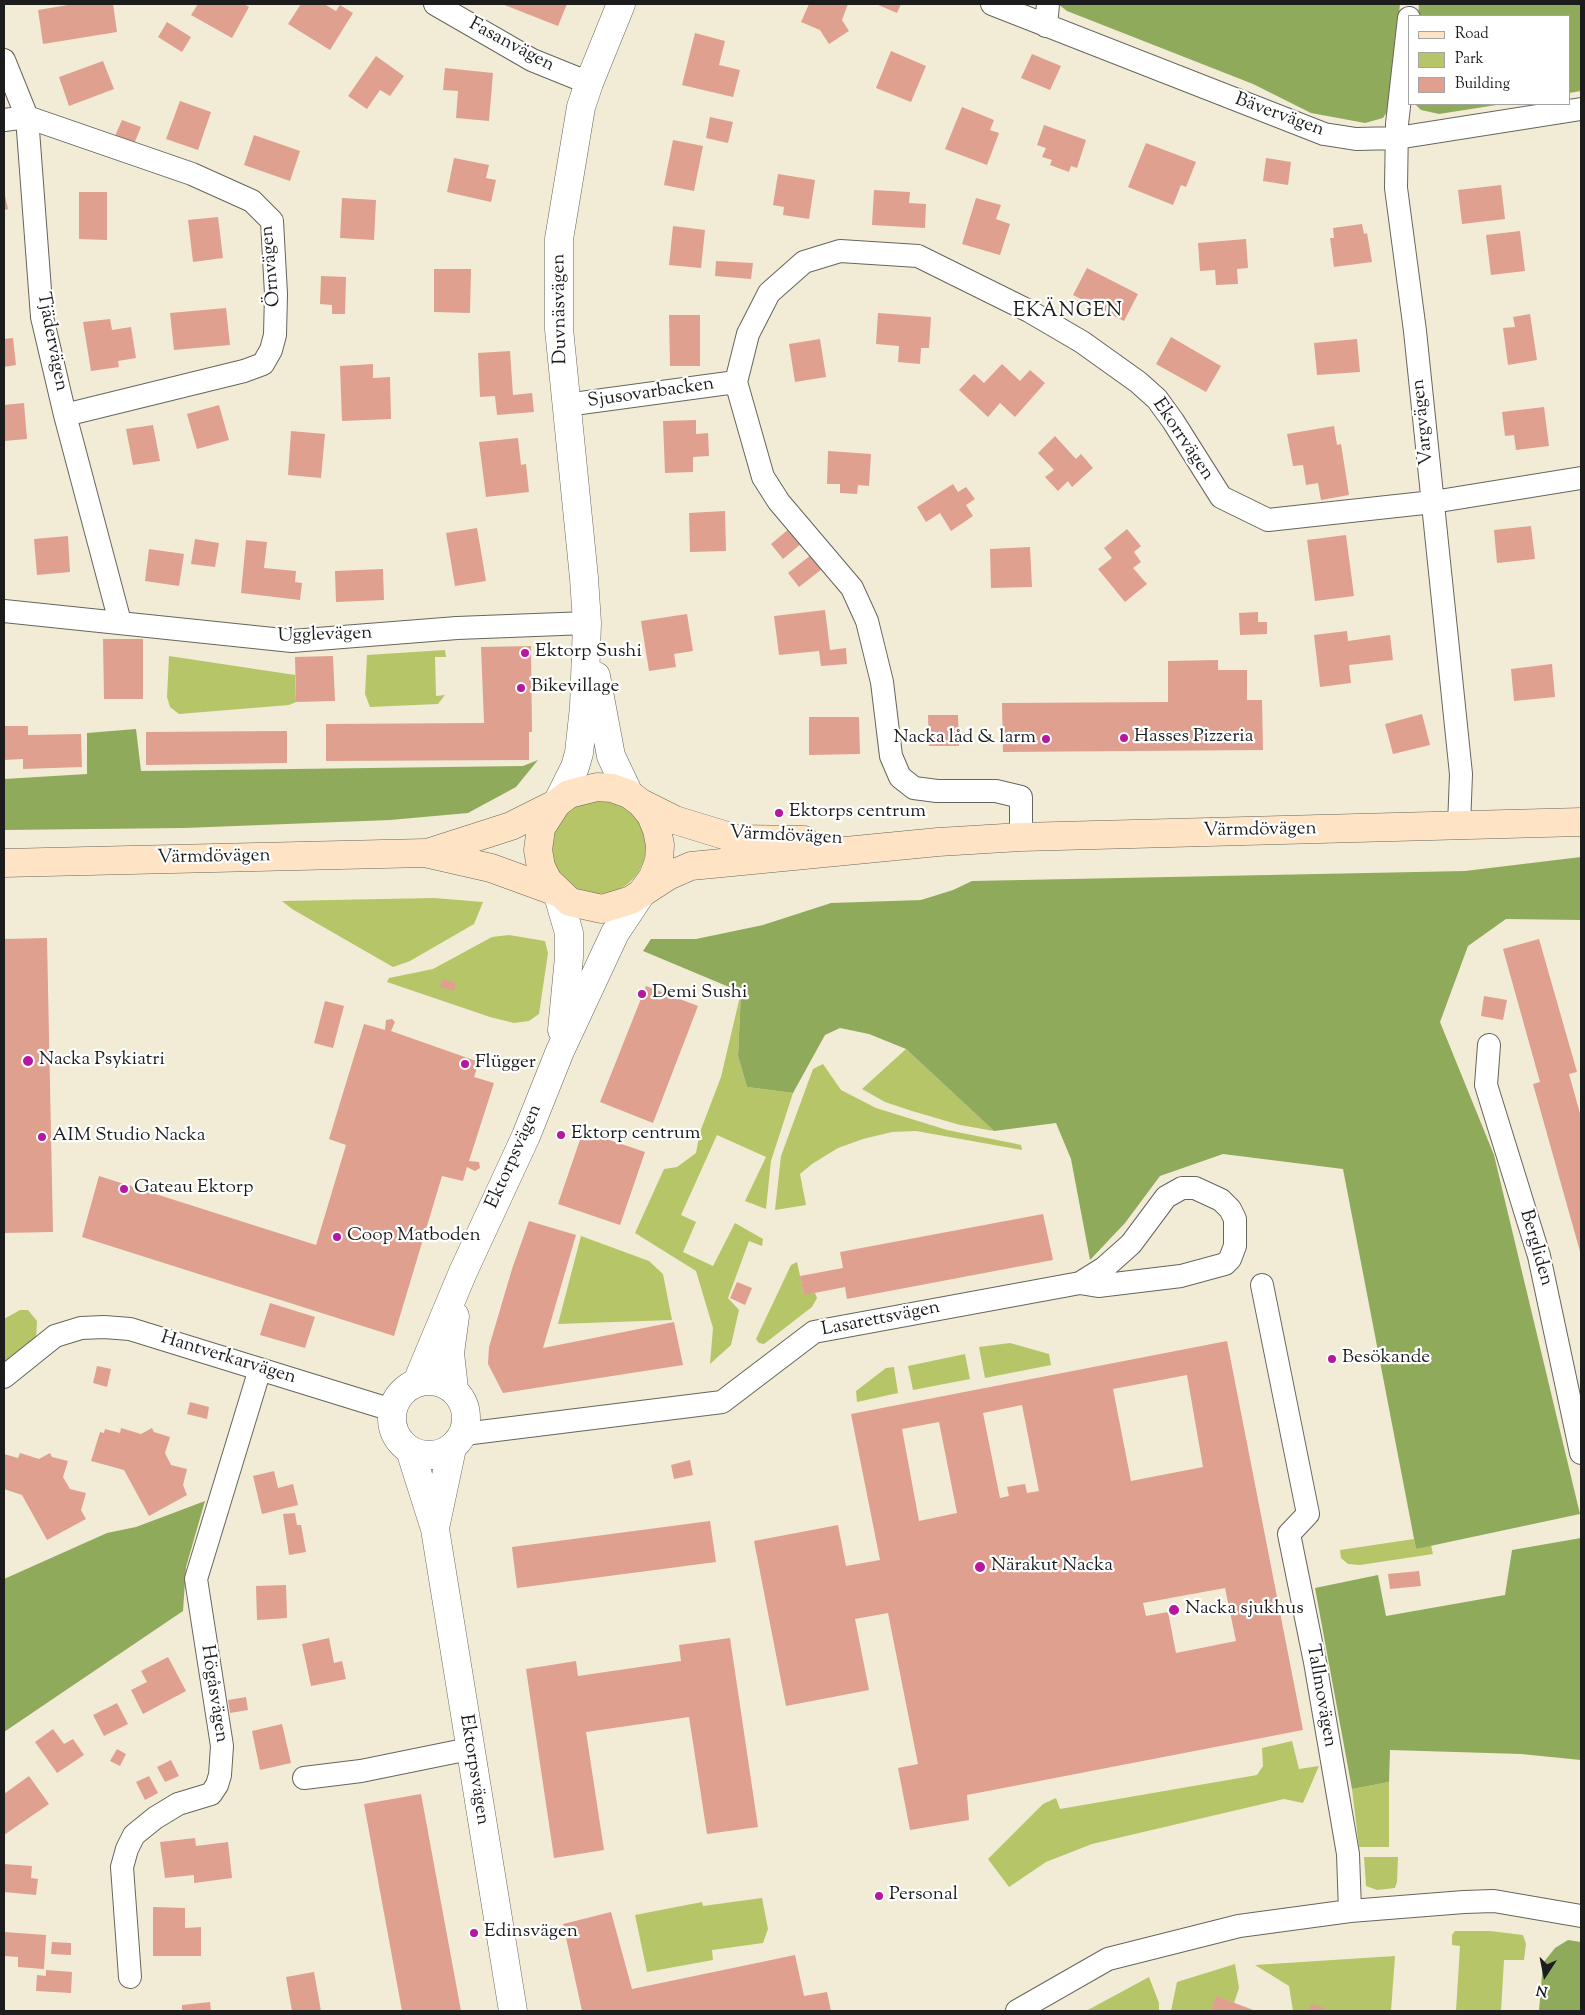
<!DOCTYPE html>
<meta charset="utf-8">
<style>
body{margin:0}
#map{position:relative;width:1585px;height:2015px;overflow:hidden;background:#f2ecd6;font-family:"Sorts Mill Goudy",serif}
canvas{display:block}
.frame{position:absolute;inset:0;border:5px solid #1c1c1c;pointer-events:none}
.legend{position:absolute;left:1408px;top:15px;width:162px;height:90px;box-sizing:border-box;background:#fff;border:1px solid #a4a4a4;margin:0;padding:6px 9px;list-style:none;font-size:15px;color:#1c1c1c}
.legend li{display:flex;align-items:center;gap:10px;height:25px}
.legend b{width:25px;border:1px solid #a4a4a4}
.north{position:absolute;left:1520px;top:1950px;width:50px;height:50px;-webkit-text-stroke:4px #fff;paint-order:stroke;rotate:191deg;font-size:14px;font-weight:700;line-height:20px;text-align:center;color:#1c1c1c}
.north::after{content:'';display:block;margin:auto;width:18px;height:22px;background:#1c1c1c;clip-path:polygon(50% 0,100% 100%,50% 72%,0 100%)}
</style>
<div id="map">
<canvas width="1585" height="2015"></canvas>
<div class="frame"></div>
<ul class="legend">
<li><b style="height:6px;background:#fee4c5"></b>Road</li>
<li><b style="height:14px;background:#b6c568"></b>Park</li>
<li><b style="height:14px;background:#dfa08f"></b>Building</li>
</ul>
<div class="north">N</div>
</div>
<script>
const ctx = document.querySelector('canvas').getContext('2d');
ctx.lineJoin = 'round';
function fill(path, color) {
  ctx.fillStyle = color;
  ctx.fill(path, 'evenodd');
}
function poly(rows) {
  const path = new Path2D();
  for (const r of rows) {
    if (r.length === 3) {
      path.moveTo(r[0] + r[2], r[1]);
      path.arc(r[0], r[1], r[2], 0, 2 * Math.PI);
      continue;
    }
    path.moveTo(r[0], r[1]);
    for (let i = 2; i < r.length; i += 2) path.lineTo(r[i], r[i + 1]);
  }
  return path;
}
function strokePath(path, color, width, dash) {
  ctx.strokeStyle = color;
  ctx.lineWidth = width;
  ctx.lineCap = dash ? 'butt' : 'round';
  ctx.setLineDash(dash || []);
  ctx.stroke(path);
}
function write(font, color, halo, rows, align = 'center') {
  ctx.font = font + ' "Sorts Mill Goudy",serif';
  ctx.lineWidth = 4.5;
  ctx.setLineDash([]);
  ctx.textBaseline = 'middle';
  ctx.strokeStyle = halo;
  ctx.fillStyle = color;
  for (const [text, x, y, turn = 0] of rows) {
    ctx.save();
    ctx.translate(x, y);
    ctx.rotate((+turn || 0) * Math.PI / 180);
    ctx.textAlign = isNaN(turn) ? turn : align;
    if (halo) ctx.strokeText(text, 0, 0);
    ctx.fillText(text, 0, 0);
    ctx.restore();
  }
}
const green = poly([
 [445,650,446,657,435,657,436,696,445,695,438,704,370,707,365,694,367,655],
 [169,656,295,675,296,702,289,705,179,714,170,707,167,697],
 [598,846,48],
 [434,898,483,902,474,924,410,961,393,967,292,909,282,901],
 [509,935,545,941,548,953,539,1014,529,1021,514,1023,490,1017,387,982,389,978,433,969,492,937],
 [741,992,738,1056,747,1087,793,1093,771,1161,766,1209,745,1201,766,1157,717,1135,681,1215,696,1222,683,1252,713,1266,735,1223,763,1239,762,1246,749,1241,728,1298,739,1310,731,1345,710,1364,713,1328,696,1271,635,1233,664,1169,677,1167,696,1153,700,1132,721,1077],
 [906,1049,994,1131,960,1125,912,1111,885,1102,862,1089],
 [823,1064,841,1090,876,1108,947,1130,1012,1143,1021,1145,1022,1150,916,1131,892,1132,863,1139,838,1148,812,1164,800,1174,806,1205,775,1210,781,1156,813,1069],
 [581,1236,649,1261,663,1274,672,1320,558,1324],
 [797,1262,804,1294,815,1293,817,1298,812,1307,764,1344,759,1343,756,1339,791,1265],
 [20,1310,28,1310,37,1321,36,1339,4,1364,4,1319],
 [1010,1343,1049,1354,1051,1365,985,1378,979,1347],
 [965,1354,970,1379,913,1390,908,1366],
 [894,1367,898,1393,857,1402,856,1391,886,1368],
 [1414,1539,1416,1549,1431,1545,1433,1554,1360,1565,1348,1564,1341,1558,1340,1550],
 [1292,1741,1299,1769,1319,1766,1303,1803,1284,1799,1092,1844,1046,1862,1009,1887,988,1859,1043,1804,1056,1798,1060,1809,1257,1775,1263,1766,1262,1748],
 [1389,1782,1389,1847,1359,1847,1352,1789],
 [1364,1857,1398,1857,1397,1882,1395,1888,1377,1890,1366,1886],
 [762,1898,768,1929,763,1943,712,1950,713,1960,647,1972,635,1915,702,1902,703,1906],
 [1455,1931,1490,1931,1523,1935,1526,1944,1524,1960,1504,1960,1501,2011,1456,2011,1460,1946,1452,1945,1452,1935],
 [1395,1956,1391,2011,1293,2011,1289,1986,1255,1965],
 [1235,1964,1239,1988,1234,2003,1217,1997,1211,2011,1171,2011,1177,1982],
 [1149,1977,1159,2003,1159,2011,1086,2011]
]);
const forest = poly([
 [1058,4,1400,4,1389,109,1383,118,1365,123,1311,113,1253,84,1067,11],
 [1419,4,1581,4,1581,91,1569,93,1569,16,1418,16],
 [1415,104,1503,104,1439,114,1421,110],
 [136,729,141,771,523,766,538,760,516,787,468,813,390,820,184,828,4,830,4,779,87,774,87,733],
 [1581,857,1581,920,1506,919,1468,946,1440,1022,1494,1155,1580,1514,1416,1549,1343,1169,1223,1154,1160,1176,1125,1223,1090,1260,1071,1159,1056,1123,994,1131,906,1049,869,1034,840,1028,825,1035,793,1093,747,1087,738,1056,741,992,643,951,651,939,696,939,763,925,831,903,921,900,953,890,972,881,1465,871],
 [205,1501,186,1567,183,1611,4,1732,4,1579,107,1533,136,1527],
 [1581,1538,1581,1760,1521,1754,1390,1750,1389,1782,1352,1789,1315,1588,1378,1575,1386,1616,1505,1595,1512,1550],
 [1568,1940,1581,1942,1581,2011,1539,2011,1543,1963,1555,1948]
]);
const building = poly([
 [74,4,113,4,117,32,43,44,38,10],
 [198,4,244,4,249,7,232,38,191,15],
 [301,4,324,4,336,11,340,5,353,13,330,50,288,24],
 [502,4,567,4,558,26],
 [809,4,848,4,842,20,849,31,829,44,820,30,801,22],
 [876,4,901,4,897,13],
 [167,22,191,37,182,52,158,37],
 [695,33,725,41,719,65,740,70,733,97,682,85],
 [891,51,926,66,911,102,876,88],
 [1032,54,1061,66,1050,90,1021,78],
 [376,56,404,76,390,96,380,90,367,109,348,96],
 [103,61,114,89,69,106,59,77],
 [445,68,493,73,489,121,456,118,458,91,443,90],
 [180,101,211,112,198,150,166,139],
 [962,107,994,120,990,130,999,133,987,165,945,149],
 [710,117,733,122,728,143,706,138],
 [122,120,141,127,134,144,115,136],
 [1044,125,1086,140,1077,168,1071,166,1069,172,1050,165,1052,160,1042,157,1046,148,1037,145],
 [254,135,300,151,290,181,244,165],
 [673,140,703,146,694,191,664,185],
 [1146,143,1196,162,1186,187,1181,185,1173,205,1128,187],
 [454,158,489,165,486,178,496,180,491,202,447,192],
 [1266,158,1291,162,1288,185,1263,181],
 [778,174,815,180,809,219,783,215,784,207,773,205],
 [1501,185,1505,219,1462,224,1458,190],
 [874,190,910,192,909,203,926,204,925,228,872,225],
 [4,191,8,209,4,210],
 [79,192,107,192,107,240,79,239],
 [342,198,376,200,374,240,340,238],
 [976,198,1001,205,996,219,1010,224,1000,255,962,244],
 [218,217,223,258,193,262,188,220],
 [1362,224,1364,234,1367,233,1372,262,1334,267,1330,238,1334,238,1333,228],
 [673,226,705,230,701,268,669,265],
 [1520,231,1525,271,1491,275,1486,235],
 [1246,239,1248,268,1237,269,1238,284,1216,285,1215,270,1200,271,1198,243],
 [716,261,753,263,751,279,715,276],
 [1087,268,1138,294,1124,321,1073,295],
 [434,269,471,269,470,313,434,312],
 [321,276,346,277,345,314,332,314,332,305,320,304],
 [226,308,230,345,174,350,170,313],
 [878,313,931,317,929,348,921,348,920,364,898,362,899,346,876,344],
 [1530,314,1537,360,1508,365,1503,328,1515,327,1513,317],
 [669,315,700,315,700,366,670,366],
 [110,319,112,330,131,327,136,358,118,361,119,367,91,371,83,322],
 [1171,337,1221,366,1206,392,1156,364],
 [13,338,16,365,4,367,4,339],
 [820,339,826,377,795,382,789,344],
 [1357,339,1360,372,1317,375,1314,343],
 [510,351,513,395,532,393,534,412,497,415,495,396,480,397,478,353],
 [373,364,373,378,390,377,391,419,342,421,340,366],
 [1002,364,1020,381,1030,370,1045,383,1015,417,1000,403,988,417,959,390,974,374,984,383],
 [24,403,27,439,4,441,4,405],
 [219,405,229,440,197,449,187,414],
 [1544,407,1549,446,1516,450,1514,435,1505,436,1502,412],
 [696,420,696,434,708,433,709,456,693,457,693,472,665,473,663,421],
 [153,425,160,461,133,465,126,429],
 [1334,426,1337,445,1341,444,1349,495,1321,500,1318,483,1306,485,1303,465,1293,466,1287,434],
 [291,431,325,434,321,478,288,475],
 [1055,436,1076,459,1081,454,1093,468,1072,487,1068,481,1058,491,1045,477,1054,470,1038,453],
 [518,438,521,465,526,464,529,492,486,497,479,442],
 [828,451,871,454,869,486,858,485,857,494,840,493,840,484,827,484],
 [953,484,958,492,966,487,975,499,966,505,973,516,951,531,940,513,926,522,917,507],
 [725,511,726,551,690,552,689,513],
 [1531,526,1535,559,1497,563,1494,530],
 [477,528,486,581,455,586,446,533],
 [790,528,802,543,783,559,771,544],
 [1127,529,1141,546,1134,552,1141,562,1133,568,1147,584,1125,602,1098,569,1112,558,1104,548],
 [1346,535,1354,596,1315,601,1307,540],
 [68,536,70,572,37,575,34,539],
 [195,539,219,543,215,567,191,564],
 [246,540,267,542,264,568,296,571,295,582,302,583,300,600,241,593],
 [1030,547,1032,587,991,588,990,549],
 [149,549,184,554,179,586,145,581],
 [811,555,822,569,799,587,788,573],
 [383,569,384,600,336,602,335,571],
 [825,610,830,650,846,648,847,664,821,666,819,651,779,655,774,616],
 [1258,612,1258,622,1267,622,1267,634,1240,635,1239,613],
 [687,614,693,651,674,654,676,667,649,671,641,621],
 [1347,631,1348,641,1390,635,1393,660,1349,665,1351,683,1320,687,1314,635],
 [103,639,143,639,143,699,104,699],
 [531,646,532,732,529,732,529,760,326,761,326,724,484,723,481,647],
 [333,656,335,701,296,702,295,657],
 [1218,660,1218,670,1247,670,1247,700,1262,700,1263,750,1003,752,1002,703,1168,702,1168,661],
 [1552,664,1555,697,1514,701,1511,669],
 [1422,714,1430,745,1393,754,1385,724],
 [928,715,958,715,959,746,929,746],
 [809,717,859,717,860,754,809,755],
 [4,726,28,726,28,735,81,734,82,767,23,769,23,759,4,760],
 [287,731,287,763,146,765,146,732],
 [47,938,53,1232,4,1233,4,939],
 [1539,939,1577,1072,1569,1074,1581,1117,1581,1255,1533,1084,1540,1082,1503,949],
 [443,979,456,983,454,991,440,987],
 [646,986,698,1006,653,1123,600,1102],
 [1484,996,1507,1000,1503,1020,1481,1016],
 [325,1001,344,1006,333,1048,314,1043],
 [392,1019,395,1022,391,1031,479,1062,474,1077,494,1083,469,1161,479,1162,480,1168,475,1171,467,1167,463,1181,442,1176,394,1336,82,1237,99,1176,316,1245,346,1145,329,1139,364,1024,385,1030,386,1020],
 [583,1131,645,1152,620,1225,558,1204],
 [1043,1214,1053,1260,847,1299,845,1287,804,1295,800,1276,843,1268,840,1252],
 [529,1221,576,1235,543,1348,674,1322,683,1365,503,1393,488,1364,489,1347,512,1269],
 [737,1282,752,1288,745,1305,730,1298],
 [270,1303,315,1317,305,1348,260,1335],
 [1227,1341,1303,1730,967,1795,969,1820,910,1830,898,1768,918,1764,888,1613,855,1619,869,1690,786,1706,754,1541,838,1525,846,1566,880,1560,851,1414],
 [1187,1375,1203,1467,1131,1481,1113,1389],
 [1022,1405,1039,1491,1027,1493,1025,1484,1007,1487,1009,1496,1000,1498,983,1413],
 [939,1422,957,1513,919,1521,902,1429],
 [1225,1588,1236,1641,1176,1653,1168,1612,1146,1616,1143,1603],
 [97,1366,111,1369,107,1387,93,1383],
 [190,1402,209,1407,207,1419,187,1414],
 [121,1428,141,1434,152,1428,154,1432,170,1437,165,1453,171,1465,187,1469,183,1485,187,1495,149,1516,124,1470,91,1461,100,1432,104,1433,105,1429,120,1433],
 [20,1453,39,1459,50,1453,52,1457,68,1461,63,1477,70,1489,86,1493,81,1510,86,1519,47,1540,22,1495,4,1489,4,1454,18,1458],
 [690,1460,693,1475,674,1479,671,1465],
 [274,1471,278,1488,293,1484,298,1505,262,1514,253,1476],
 [295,1513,297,1525,301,1525,306,1552,289,1555,283,1514],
 [710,1521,716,1562,517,1588,512,1547],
 [1419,1571,1421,1586,1390,1589,1388,1574],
 [286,1585,287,1618,257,1620,256,1586],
 [329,1638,334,1663,342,1661,346,1679,311,1686,302,1644],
 [730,1638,758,1827,707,1834,689,1717,586,1732,604,1850,554,1858,526,1669,576,1661,578,1676,681,1661,679,1645],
 [168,1657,186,1691,143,1714,131,1690,147,1682,141,1671],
 [246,1697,248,1710,230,1713,228,1700],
 [117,1703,128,1724,104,1736,93,1715],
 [282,1724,291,1763,260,1770,252,1731],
 [53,1729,64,1744,73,1739,84,1755,57,1773,35,1742],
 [117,1749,126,1754,120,1766,110,1761],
 [171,1760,179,1776,165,1782,157,1767],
 [29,1776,49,1804,4,1835,4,1794],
 [149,1776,158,1793,145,1800,136,1782],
 [421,1794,461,2011,402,2011,364,1804],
 [195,1838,196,1846,228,1842,232,1878,194,1883,194,1875,165,1878,160,1842],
 [4,1864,32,1866,31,1878,38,1879,36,1895,4,1892],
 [153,1907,185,1908,185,1928,201,1927,201,1956,153,1956],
 [611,1912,632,1989,795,1955,804,1996,827,1992,831,2011,582,2011,563,1924],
 [4,1932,46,1935,44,1969,18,1967,18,1957,4,1956],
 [52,1942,71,1943,71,1955,51,1954],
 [46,1970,72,1972,71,1993,36,1991,37,1975,46,1976],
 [314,1972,321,2011,292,2011,286,1977],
 [1216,1996,1256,2011,1211,2011],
 [210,2002,211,2011,182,2011,182,2005],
 [1311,2004,1325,2008,1324,2011,1309,2011]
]);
const minor = poly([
 [435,4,532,60,589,83],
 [992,4,1324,134,1356,139,1397,138,1581,109],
 [1409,18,1397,124,1396,188,1415,331,1461,774,1459,826],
 [1046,26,1048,4],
 [4,60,27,117,42,317,65,415,120,622],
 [4,120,27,117,192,174,252,201,272,221,276,294,275,335,271,350,263,364,244,371,65,415],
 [566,405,736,382],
 [4,611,292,641,457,628,587,623],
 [1021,837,1021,797,996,791,937,791,914,788,900,777,891,756,882,682,867,621,852,588,779,502,763,477,736,382,748,334,769,293,804,262,840,251,918,256,1029,311,1082,342,1138,382,1157,399,1173,421,1221,497,1268,520,1433,502,1581,478],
 [1489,1045,1486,1085,1539,1256,1581,1453],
 [1262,1285,1308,1514,1289,1534,1315,1662,1348,1854,1350,1911],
 [4,1377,55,1336,81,1328,104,1327,130,1329,392,1410],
 [464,1434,722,1402,814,1332,1080,1283,1104,1268,1131,1244,1166,1197,1182,1188,1195,1188,1221,1200,1230,1209,1235,1219,1235,1246,1230,1259,1225,1264,1181,1276,1098,1286,1080,1283],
 [304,1778,361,1771,469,1749],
 [130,1977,122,1867,127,1849,134,1835,155,1818,178,1804,211,1794,217,1785,220,1775,222,1746,196,1579,260,1369],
 [1017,2011,1108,1959,1239,1926,1350,1911,1464,1902,1494,1901,1581,1916]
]);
const tertiary = poly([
 [596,676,611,756,629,794],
 [557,803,575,767,579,753,584,707,587,623,584,578,559,329,559,239,581,107,589,83,621,4],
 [557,892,569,933,569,957,562,1030],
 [429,1418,37],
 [417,1382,463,1272,526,1136,560,1051,615,933,643,891],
 [454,1389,450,1353,455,1316],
 [410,1450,435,1529,513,2011],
 [435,1528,452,1448]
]);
const secondary = poly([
 [557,803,541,828,538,850,541,867,548,881,570,902,602,909,631,900,668,876,691,866,938,842,1021,837,1581,822],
 [641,803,651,815,657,830,660,845,659,861,653,877,643,891],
 [427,853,511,826,557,803,569,794,597,787,612,788,629,794,641,803,675,820,737,839,804,840],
 [4,863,425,853,491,868,557,892]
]);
const markers = [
 [525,653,5,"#b5179e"],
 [521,688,5,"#b5179e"],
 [1124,738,5,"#b5179e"],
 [1046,739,5,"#b5179e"],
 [779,813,5,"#b5179e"],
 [642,994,5,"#b5179e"],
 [28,1061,6,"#b5179e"],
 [465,1064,5,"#b5179e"],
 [561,1135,5,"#b5179e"],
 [42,1137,5,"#b5179e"],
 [124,1189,5,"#b5179e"],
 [337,1237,5,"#b5179e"],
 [1332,1359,5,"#b5179e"],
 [980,1567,6,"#b5179e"],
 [1174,1610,6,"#b5179e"],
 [879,1896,5,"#b5179e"],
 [474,1933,5,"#b5179e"]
];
const streetNames = [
 ["Fasanvägen",511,46,28],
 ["Bävervägen",1279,116,20],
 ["Örnvägen",272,266,-95],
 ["Duvnäsvägen",561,309,-91],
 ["Tjädervägen",51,342,79],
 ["Sjusovarbacken",651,394,-8],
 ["Vargvägen",1424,422,-96],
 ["Ekorrvägen",1182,440,56],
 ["Ugglevägen",325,636,-2],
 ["Värmdövägen",1260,831,-1],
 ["Värmdövägen",786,837,3],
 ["Värmdövägen",214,858,-1],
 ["Ektorpsvägen",515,1157,-66],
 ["Bergliden",1535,1248,74],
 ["Lasarettsvägen",881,1320,-11],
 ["Hantverkarvägen",228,1359,17],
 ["Högåsvägen",213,1694,81],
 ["Tallmovägen",1320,1696,80],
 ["Ektorpsvägen",473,1770,81]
];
const poiNames = [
 ["Ektorp Sushi",535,653],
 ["Bikevillage",531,688],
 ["Hasses Pizzeria",1134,738],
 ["Nacka låd & larm",1036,739,"right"],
 ["Ektorps centrum",789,813],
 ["Demi Sushi",652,994],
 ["Nacka Psykiatri",39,1061],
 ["Flügger",475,1064],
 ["Ektorp centrum",571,1135],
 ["AIM Studio Nacka",52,1137],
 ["Gateau Ektorp",134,1189],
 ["Coop Matboden",347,1237],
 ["Besökande",1342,1359],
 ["Närakut Nacka",991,1567],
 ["Nacka sjukhus",1185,1610],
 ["Personal",889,1896],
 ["Edinsvägen",484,1933]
];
const neighbourhoodNames = [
 ["EKÄNGEN",1068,313]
];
fill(green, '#b6c568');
fill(forest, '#90aa5c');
fill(building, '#dfa08f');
strokePath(minor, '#67655d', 24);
strokePath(tertiary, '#67655d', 29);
strokePath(secondary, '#67655d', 29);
strokePath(minor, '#fff', 22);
strokePath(tertiary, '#fff', 28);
strokePath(secondary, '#fee4c5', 28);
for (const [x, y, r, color] of markers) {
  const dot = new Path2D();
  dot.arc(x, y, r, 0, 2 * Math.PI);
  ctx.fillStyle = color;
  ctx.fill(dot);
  strokePath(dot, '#fff', 2);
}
write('19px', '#1c1c1c', '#fff', streetNames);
write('19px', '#1c1c1c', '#fff', poiNames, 'left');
ctx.letterSpacing = '1px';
write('20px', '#1c1c1c', '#fff', neighbourhoodNames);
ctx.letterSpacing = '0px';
</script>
